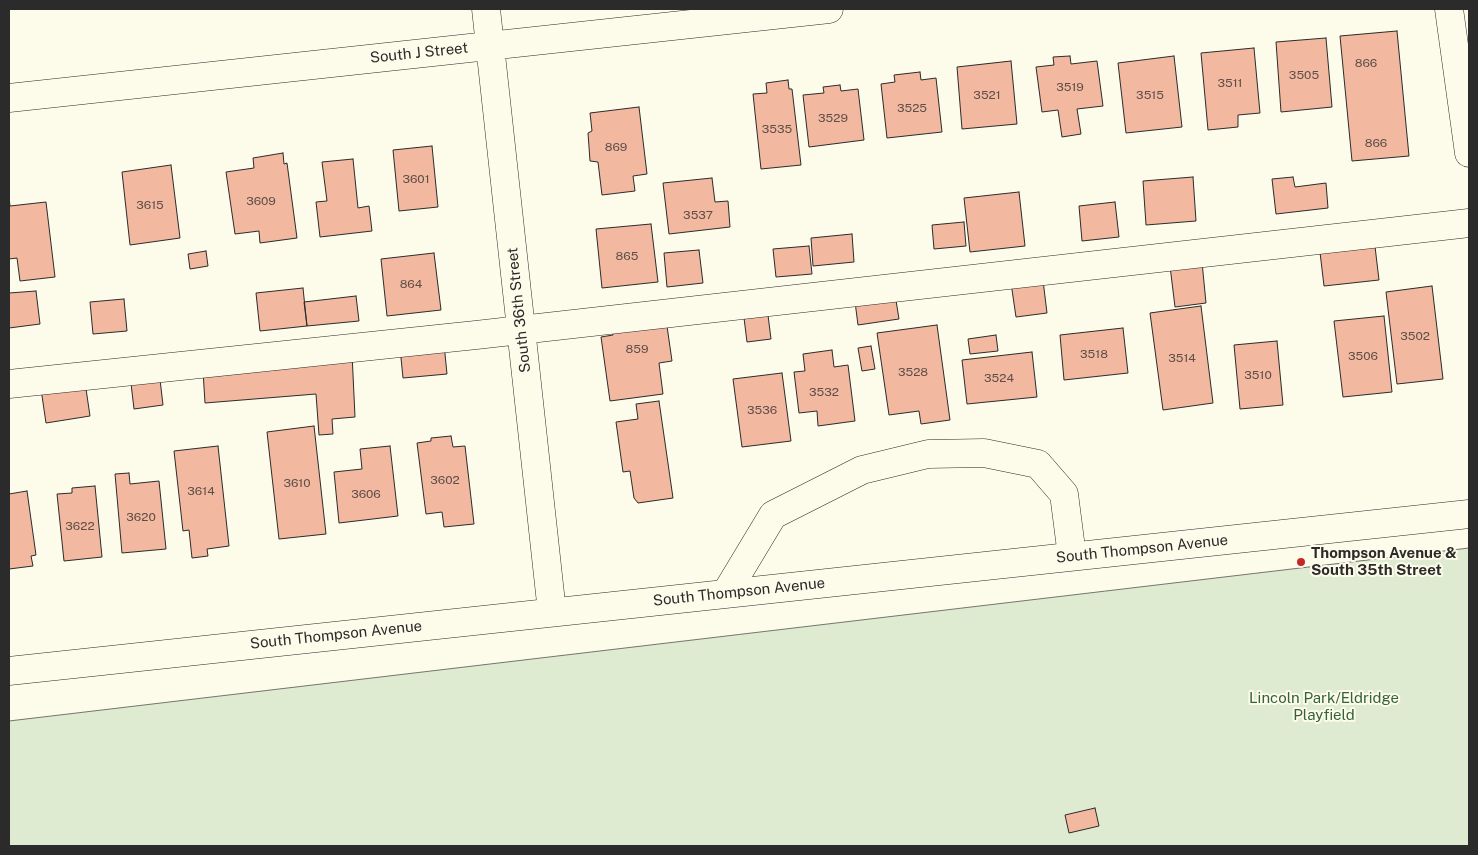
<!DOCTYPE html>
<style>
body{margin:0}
#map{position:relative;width:1478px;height:855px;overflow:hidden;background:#fdfbea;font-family:"Public Sans",sans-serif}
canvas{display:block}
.frame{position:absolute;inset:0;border:10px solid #2b2b2b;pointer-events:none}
</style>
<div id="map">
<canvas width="1478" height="855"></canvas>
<div class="frame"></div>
</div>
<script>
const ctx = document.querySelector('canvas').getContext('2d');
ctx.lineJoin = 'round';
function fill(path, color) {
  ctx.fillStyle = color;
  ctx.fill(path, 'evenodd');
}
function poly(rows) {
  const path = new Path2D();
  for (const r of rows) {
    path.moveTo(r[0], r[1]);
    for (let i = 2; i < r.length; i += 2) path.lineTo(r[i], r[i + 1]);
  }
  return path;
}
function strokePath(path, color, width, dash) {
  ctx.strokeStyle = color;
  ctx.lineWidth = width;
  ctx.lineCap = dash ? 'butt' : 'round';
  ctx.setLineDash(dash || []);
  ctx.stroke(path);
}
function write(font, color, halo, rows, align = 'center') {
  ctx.font = font + ' "Public Sans",sans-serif';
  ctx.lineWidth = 4;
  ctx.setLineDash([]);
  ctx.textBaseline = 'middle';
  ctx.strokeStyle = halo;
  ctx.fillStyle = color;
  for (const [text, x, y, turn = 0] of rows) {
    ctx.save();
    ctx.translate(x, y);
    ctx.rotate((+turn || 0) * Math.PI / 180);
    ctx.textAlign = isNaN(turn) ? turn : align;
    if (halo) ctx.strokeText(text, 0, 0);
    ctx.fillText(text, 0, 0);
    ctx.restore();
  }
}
const green = poly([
 [1469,548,1469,846,9,846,9,721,1469,548]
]);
const building = poly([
 [1397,31,1409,156,1352,161,1340,36,1397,31],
 [1326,38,1332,107,1281,112,1276,42,1326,38],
 [1254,48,1260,113,1238,115,1238,127,1208,130,1201,53,1254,48],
 [1070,56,1071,64,1097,61,1103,106,1077,109,1081,134,1062,137,1058,110,1042,112,1036,67,1054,65,1053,57,1070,56],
 [1174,56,1182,127,1126,133,1118,63,1174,56],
 [1011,61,1017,124,962,129,957,67,1011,61],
 [920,72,921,80,936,78,942,132,887,138,881,84,895,82,894,75,920,72],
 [788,80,789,89,792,89,801,165,761,169,753,94,767,93,766,83,788,80],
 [840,85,841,91,858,89,864,140,809,147,803,95,824,93,823,87,840,85],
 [639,107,647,174,633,176,635,191,602,195,598,162,590,161,588,133,592,131,590,113,639,107],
 [432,146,438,207,399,211,393,150,432,146],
 [283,153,284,164,287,163,297,238,260,243,259,231,235,234,226,172,254,168,253,158,283,153],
 [353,159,358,208,369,206,372,231,320,237,316,202,327,201,322,162,353,159],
 [171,165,180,238,130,245,122,172,171,165],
 [1193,177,1196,221,1146,225,1143,181,1193,177],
 [1293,177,1295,187,1326,183,1328,208,1276,214,1272,179,1293,177],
 [712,178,715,202,728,201,730,227,669,234,663,183,712,178],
 [1019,192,1025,246,970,252,964,198,1019,192],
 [9,197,10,206,46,202,55,277,20,281,17,258,9,259,9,197],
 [1115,202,1119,237,1082,241,1079,206,1115,202],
 [964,222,966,246,934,249,932,225,964,222],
 [651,224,658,282,602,288,596,229,651,224],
 [852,234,854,262,813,266,811,238,852,234],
 [1374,238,1379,280,1324,286,1319,244,1374,238],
 [809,246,812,274,776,277,773,249,809,246],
 [699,250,703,283,667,287,664,253,699,250],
 [206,251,208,266,190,269,188,254,206,251],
 [434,253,441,310,387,316,381,259,434,253],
 [1202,262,1206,303,1175,307,1170,266,1202,262],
 [1042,272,1047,313,1016,317,1010,276,1042,272],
 [1432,286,1443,379,1397,384,1386,292,1432,286],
 [303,288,307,326,260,331,256,293,303,288],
 [894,288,899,319,858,325,854,294,894,288],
 [36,291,40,324,9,328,9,293,36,291],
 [356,296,359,321,307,326,304,302,356,296],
 [124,299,127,331,93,334,90,302,124,299],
 [1201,306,1213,403,1163,410,1150,313,1201,306],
 [767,307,771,339,747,342,743,310,767,307],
 [1384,316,1392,392,1343,397,1334,321,1384,316],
 [666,319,672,361,659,363,663,394,610,401,601,337,613,335,611,326,666,319],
 [937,325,950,420,921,424,919,411,889,415,877,333,937,325],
 [1123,328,1128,373,1064,380,1060,335,1123,328],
 [996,335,998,351,970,354,968,339,996,335],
 [1277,341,1283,405,1240,409,1234,345,1277,341],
 [444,344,447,374,403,378,400,348,444,344],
 [871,346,875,369,862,371,858,348,871,346],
 [832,350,834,367,848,365,855,421,818,426,817,411,799,413,794,372,805,371,803,354,832,350],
 [1032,352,1037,397,967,404,962,360,1032,352],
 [352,353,355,417,332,419,333,434,319,435,316,394,205,403,203,371,352,353],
 [159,371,163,405,134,409,130,375,159,371],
 [782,373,791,441,742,447,733,379,782,373],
 [85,382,90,416,46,423,41,389,85,382],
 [659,401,673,498,638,503,634,498,630,471,623,472,616,422,638,419,636,404,659,401],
 [314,426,326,534,279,539,267,432,314,426],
 [451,436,453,447,465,446,474,524,444,527,442,512,426,514,417,443,431,441,431,438,451,436],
 [218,446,229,546,207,549,208,556,192,558,189,530,183,531,174,451,218,446],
 [390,446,398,516,339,523,334,472,362,469,360,449,390,446],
 [129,473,130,484,159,481,166,549,122,553,115,474,129,473],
 [95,486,102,557,64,561,57,494,72,493,72,488,95,486],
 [27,491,36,555,31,556,33,566,9,569,9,494,27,491],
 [1095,808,1099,826,1069,833,1065,815,1095,808]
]);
const minor = poly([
 [486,9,552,612],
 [1449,9,1469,153],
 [9,98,829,9],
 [9,384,476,335,1469,223],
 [726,593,773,515,862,470,928,454,984,453,1038,464,1064,494,1072,556]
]);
const major = poly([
 [9,671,1469,514]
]);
const markers = [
 [1301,562,5,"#c62828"]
];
const numberNames = [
 ["866",1366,63],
 ["3505",1304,75],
 ["3511",1230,83],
 ["3519",1070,87],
 ["3521",987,95],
 ["3515",1150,95],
 ["3525",912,108],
 ["3529",833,118],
 ["3535",777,129],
 ["866",1376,143],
 ["869",616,147],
 ["3601",416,179],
 ["3609",261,201],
 ["3615",150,205],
 ["3537",698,215],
 ["865",627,256],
 ["864",411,284],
 ["3502",1415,336],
 ["859",637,349],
 ["3518",1094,354],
 ["3506",1363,356],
 ["3514",1182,358],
 ["3528",913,372],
 ["3510",1258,375],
 ["3524",999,378],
 ["3532",824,392],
 ["3536",762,410],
 ["3602",445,480],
 ["3610",297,483],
 ["3614",201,491],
 ["3606",366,494],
 ["3620",141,517],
 ["3622",80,526]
];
const streetNames = [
 ["South J Street",419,53,-6],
 ["South 36th Street",519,310,-96],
 ["South Thompson Avenue",1142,549,-6],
 ["South Thompson Avenue",739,592,-6],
 ["South Thompson Avenue",336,635,-6]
];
const poiNames = [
 ["Thompson Avenue &",1311,553],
 ["South 35th Street",1311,570]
];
const parkNames = [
 ["Lincoln Park/Eldridge",1324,698],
 ["Playfield",1324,715]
];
fill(green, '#deebd1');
strokePath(green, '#74746e', 1);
fill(building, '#f2b8a0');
strokePath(building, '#2b2b2b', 1);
strokePath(minor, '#2b2b2b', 29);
strokePath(major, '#2b2b2b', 29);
strokePath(minor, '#fdfbea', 28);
strokePath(major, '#fdfbea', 28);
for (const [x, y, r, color] of markers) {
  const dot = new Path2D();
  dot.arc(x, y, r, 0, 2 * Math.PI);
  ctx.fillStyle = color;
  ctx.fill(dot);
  strokePath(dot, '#fdfbea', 2);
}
write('12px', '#5d4e48', null, numberNames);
write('15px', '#2b2b2b', '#fdfbea', streetNames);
write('bold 15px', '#2b2b2b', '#fdfbea', poiNames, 'left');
write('15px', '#34623c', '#fdfbea', parkNames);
</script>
